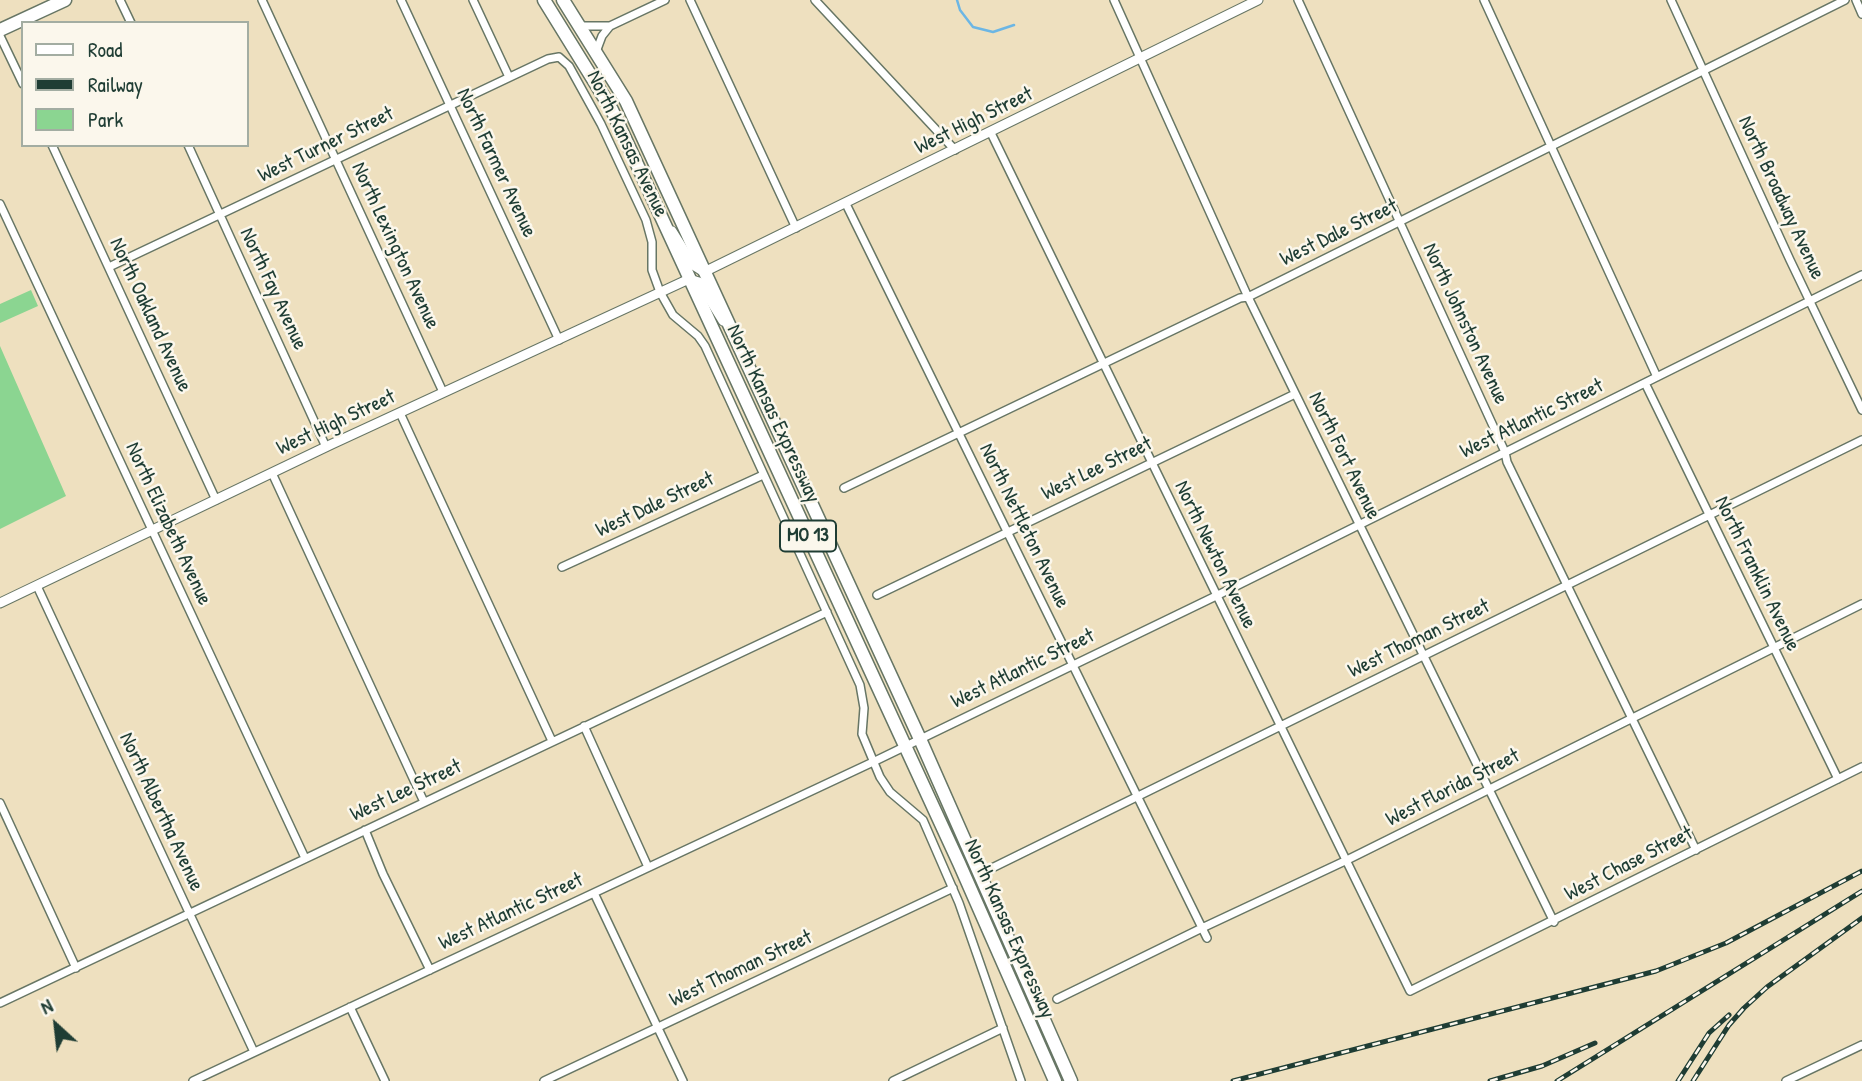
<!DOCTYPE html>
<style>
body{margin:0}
#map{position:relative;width:1862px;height:1081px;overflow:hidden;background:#eee0bf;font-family:"Patrick Hand",sans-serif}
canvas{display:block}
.legend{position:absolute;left:21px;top:21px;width:228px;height:126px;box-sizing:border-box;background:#fbf7ec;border:2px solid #a3ada2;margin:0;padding:9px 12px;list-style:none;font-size:21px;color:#1f3d34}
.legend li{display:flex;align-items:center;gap:14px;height:35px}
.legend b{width:35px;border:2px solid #a3ada2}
.north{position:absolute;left:21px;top:990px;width:70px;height:70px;-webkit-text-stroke:5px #fbf7ec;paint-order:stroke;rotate:333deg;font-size:19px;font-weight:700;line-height:28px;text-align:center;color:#1f3d34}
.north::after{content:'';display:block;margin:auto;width:24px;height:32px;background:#1f3d34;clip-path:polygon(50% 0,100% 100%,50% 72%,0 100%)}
</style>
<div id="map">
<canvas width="1862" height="1081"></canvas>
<ul class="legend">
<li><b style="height:9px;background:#fff"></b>Road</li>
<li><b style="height:9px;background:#1f3d34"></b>Railway</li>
<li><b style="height:19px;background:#8bd591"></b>Park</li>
</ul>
<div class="north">N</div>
</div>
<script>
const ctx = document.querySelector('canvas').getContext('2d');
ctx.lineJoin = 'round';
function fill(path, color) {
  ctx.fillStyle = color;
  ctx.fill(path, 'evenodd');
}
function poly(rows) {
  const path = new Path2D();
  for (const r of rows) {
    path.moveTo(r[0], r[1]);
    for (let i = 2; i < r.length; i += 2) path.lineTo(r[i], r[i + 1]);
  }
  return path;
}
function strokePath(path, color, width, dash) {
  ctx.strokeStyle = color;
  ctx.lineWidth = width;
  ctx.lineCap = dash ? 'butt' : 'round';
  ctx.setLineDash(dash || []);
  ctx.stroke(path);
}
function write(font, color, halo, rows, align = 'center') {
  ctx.font = font + ' "Patrick Hand",sans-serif';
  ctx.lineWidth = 5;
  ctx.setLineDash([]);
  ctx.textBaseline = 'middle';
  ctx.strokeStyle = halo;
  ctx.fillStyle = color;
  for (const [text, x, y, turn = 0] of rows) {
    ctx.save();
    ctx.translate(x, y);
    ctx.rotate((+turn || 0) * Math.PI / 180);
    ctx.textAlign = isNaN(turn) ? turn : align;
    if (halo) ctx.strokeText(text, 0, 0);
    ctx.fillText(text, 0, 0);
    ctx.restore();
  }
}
const green = poly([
 [31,290,38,306,0,323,0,304],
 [0,346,66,496,0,529]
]);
const stream = poly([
 [957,0,960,10,973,27,993,32,1014,25]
]);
const minor = poly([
 [120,0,131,23],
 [262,0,443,392],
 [401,0,559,340],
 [473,0,509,77],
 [690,0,796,228],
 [815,0,955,150],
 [1114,0,1248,297,1554,922],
 [1298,0,1505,452,1507,462,1696,850],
 [1484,0,1657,377],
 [1671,0,1790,260,1862,410],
 [1856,0,1862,14],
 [580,26,610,26,665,0],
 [0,36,23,84],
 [596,52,602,36,610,26],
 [991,133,1410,991,1862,767],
 [52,145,216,500],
 [188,145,326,447],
 [0,204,305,858],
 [846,204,1207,938],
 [109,267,548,59,559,57,569,66,601,124,646,220,652,242,652,270,660,292,673,315,698,336,705,346,860,685,864,708,862,734,880,777,890,792,923,820,959,903,1021,1081],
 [1645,383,1838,779],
 [400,413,552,741],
 [272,473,424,802],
 [844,488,1240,298,1248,297,1845,0],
 [562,567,763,475],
 [37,586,254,1052],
 [877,595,1295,394],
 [584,726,648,867],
 [0,803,76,968],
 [365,830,383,874,430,970],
 [992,868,1862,440],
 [594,893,683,1081],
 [1057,999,1202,928,1347,860,1862,604],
 [0,1003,827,612],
 [350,1007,385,1081],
 [193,1081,873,762,1216,596,1862,275],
 [544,1081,953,888],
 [893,1081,1003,1028],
 [1786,1081,1862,1045]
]);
const tertiary = poly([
 [672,231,693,265,704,272,1258,0],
 [0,603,332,444,689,279,699,282,723,321]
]);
const primary = poly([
 [544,0,612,110,959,863,1055,1081],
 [563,0,626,101,920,739,1071,1081],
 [0,30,65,0]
]);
const rail = poly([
 [1233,1081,1656,971,1726,943,1862,871],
 [1490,1081,1542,1066,1595,1043],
 [1557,1081,1862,891],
 [1678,1081,1709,1033,1729,1015],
 [1693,1081,1729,1025,1744,1008,1767,987,1862,918]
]);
const shields = [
 [808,536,56]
];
const shieldNames = [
 ["MO 13",808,536]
];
const streetNames = [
 ["West High Street",974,121,-26],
 ["North Kansas Avenue",627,144,64],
 ["West Turner Street",326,145,-26],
 ["North Farmer Avenue",496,163,65],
 ["North Broadway Avenue",1781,198,65],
 ["West Dale Street",1339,233,-26],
 ["North Lexington Avenue",395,246,65],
 ["North Fay Avenue",273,289,65],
 ["North Oakland Avenue",150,315,65],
 ["North Johnston Avenue",1465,324,65],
 ["North Kansas Expressway",773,414,65],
 ["West Atlantic Street",1532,419,-26],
 ["West High Street",336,423,-25],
 ["North Fort Avenue",1344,456,64],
 ["West Lee Street",1097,469,-26],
 ["West Dale Street",655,505,-25],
 ["North Elizabeth Avenue",168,524,65],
 ["North Nettleton Avenue",1024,526,64],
 ["North Newton Avenue",1215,555,64],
 ["North Franklin Avenue",1757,574,64],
 ["West Thoman Street",1419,639,-26],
 ["West Atlantic Street",1023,669,-26],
 ["West Florida Street",1453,788,-27],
 ["West Lee Street",406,791,-25],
 ["North Albertha Avenue",161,812,65],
 ["West Chase Street",1629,864,-27],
 ["West Atlantic Street",511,912,-25],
 ["North Kansas Expressway",1009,929,66],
 ["West Thoman Street",741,969,-25]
];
fill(green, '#8bd591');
strokePath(stream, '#6cb6e4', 2.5);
strokePath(minor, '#677665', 10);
strokePath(tertiary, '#677665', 11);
strokePath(primary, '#677665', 15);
strokePath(minor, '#fff', 7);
strokePath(tertiary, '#fff', 9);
strokePath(primary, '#fff', 12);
strokePath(rail, '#1f3d34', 5);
strokePath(rail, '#fbf7ec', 2.5, [8]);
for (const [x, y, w] of shields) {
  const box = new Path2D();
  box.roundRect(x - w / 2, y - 15.5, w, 31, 5);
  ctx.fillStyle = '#fbf7ec';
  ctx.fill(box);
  strokePath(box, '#1f3d34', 2);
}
write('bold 19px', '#1f3d34', null, shieldNames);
write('21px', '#1f3d34', '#fbf7ec', streetNames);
</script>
